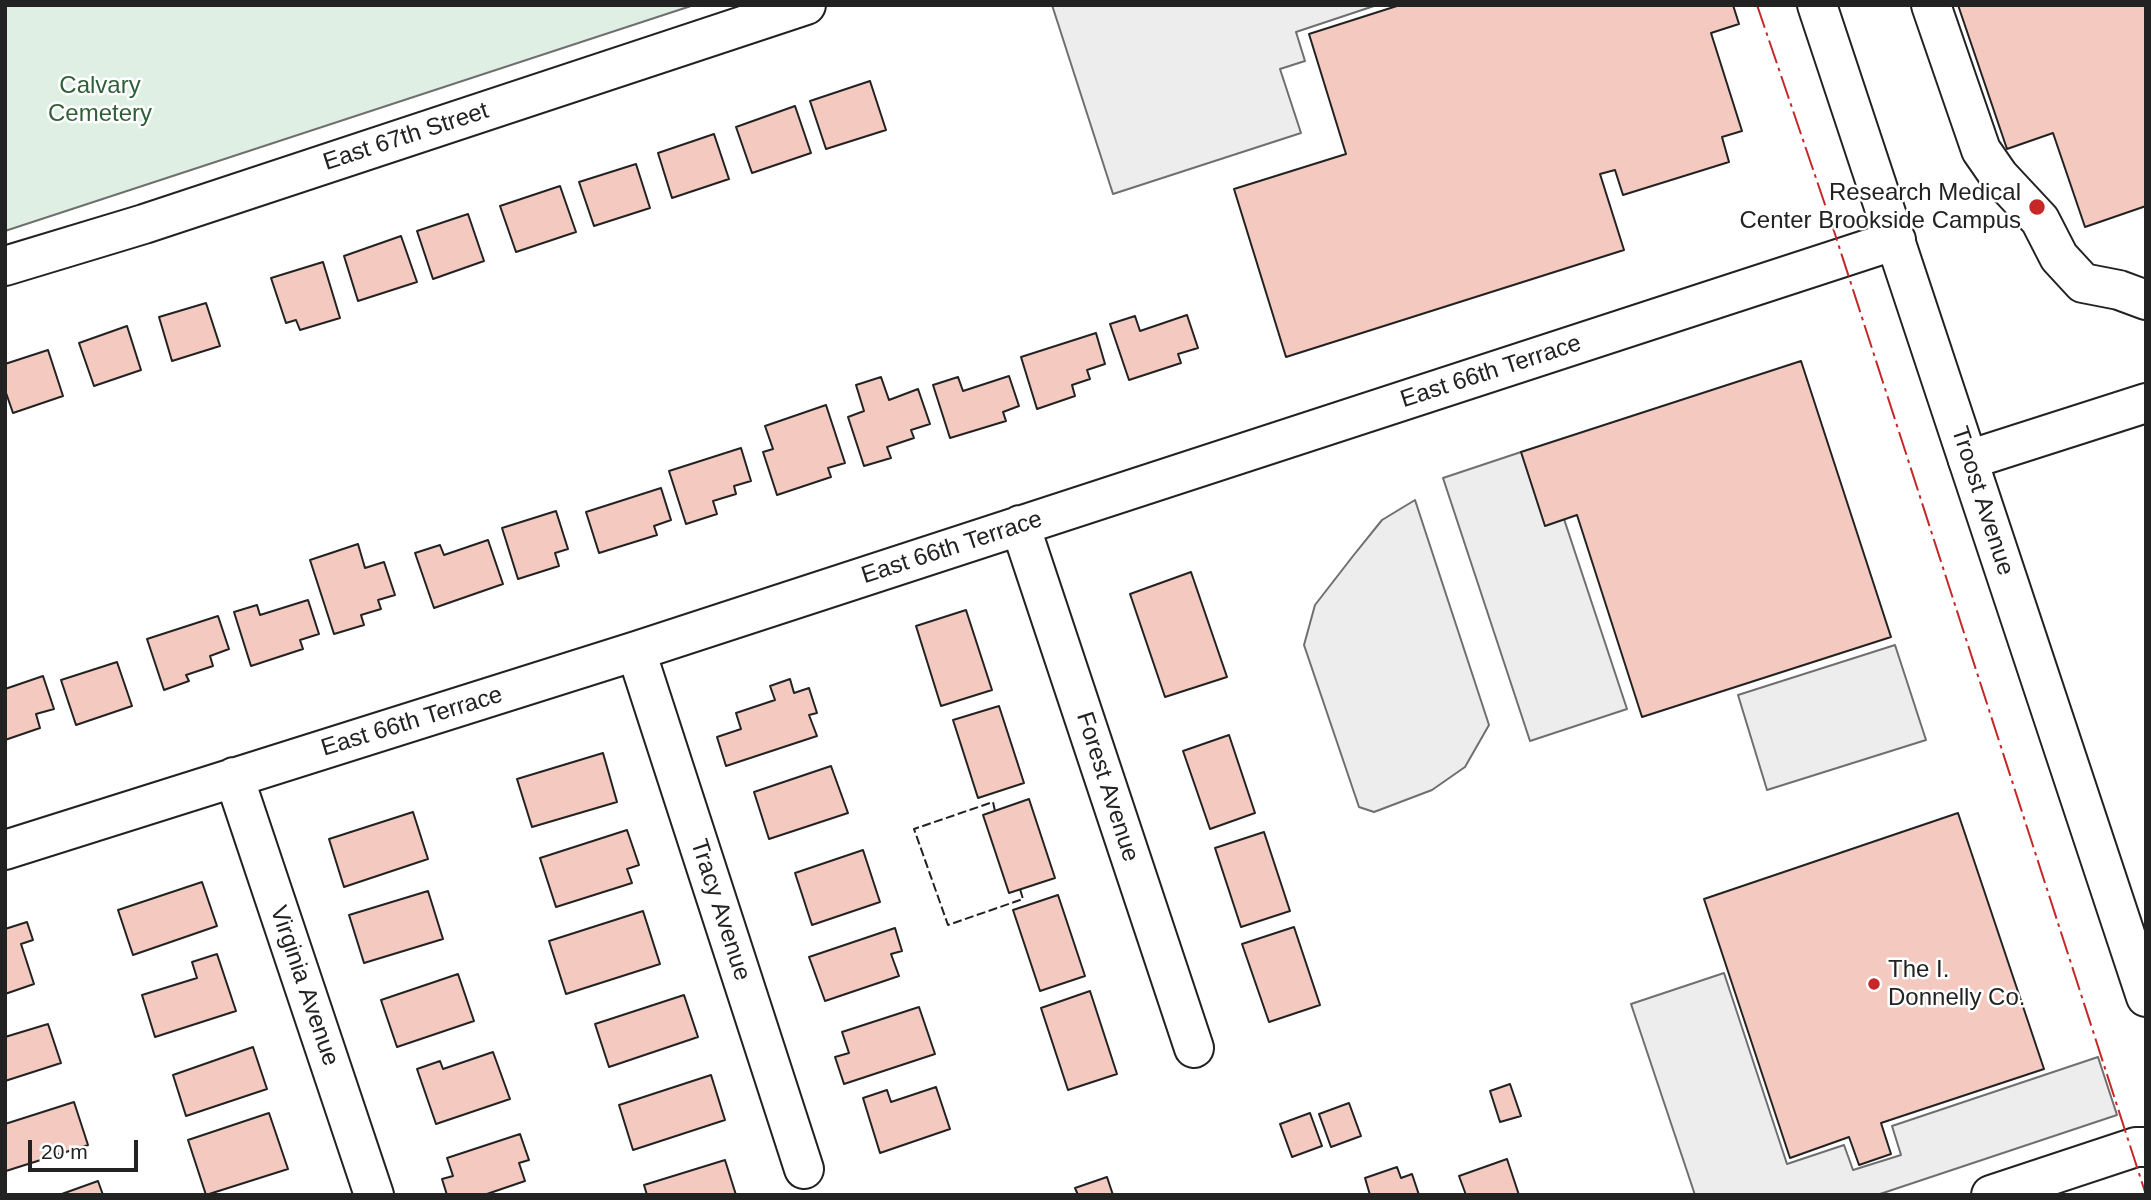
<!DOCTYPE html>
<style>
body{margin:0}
#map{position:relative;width:2151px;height:1200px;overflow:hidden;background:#fff;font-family:Helvetica,sans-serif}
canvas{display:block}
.frame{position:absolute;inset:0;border:7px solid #222;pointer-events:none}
.scale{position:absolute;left:28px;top:1140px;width:110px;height:32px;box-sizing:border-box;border:4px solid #222;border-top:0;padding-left:9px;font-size:21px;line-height:24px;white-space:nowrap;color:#222;-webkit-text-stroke:5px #fff;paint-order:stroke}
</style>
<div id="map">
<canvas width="2151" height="1200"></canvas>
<div class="frame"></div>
<div class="scale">20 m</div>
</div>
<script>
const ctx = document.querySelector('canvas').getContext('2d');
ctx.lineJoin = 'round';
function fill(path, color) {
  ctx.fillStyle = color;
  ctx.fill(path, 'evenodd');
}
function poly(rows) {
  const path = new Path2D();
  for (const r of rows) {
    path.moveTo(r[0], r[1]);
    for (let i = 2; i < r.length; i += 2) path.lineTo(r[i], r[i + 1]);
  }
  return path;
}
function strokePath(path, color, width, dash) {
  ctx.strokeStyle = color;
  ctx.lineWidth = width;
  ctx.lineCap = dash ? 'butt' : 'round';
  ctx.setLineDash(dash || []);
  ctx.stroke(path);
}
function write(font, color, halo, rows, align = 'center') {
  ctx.font = font + ' Helvetica,sans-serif';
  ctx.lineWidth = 5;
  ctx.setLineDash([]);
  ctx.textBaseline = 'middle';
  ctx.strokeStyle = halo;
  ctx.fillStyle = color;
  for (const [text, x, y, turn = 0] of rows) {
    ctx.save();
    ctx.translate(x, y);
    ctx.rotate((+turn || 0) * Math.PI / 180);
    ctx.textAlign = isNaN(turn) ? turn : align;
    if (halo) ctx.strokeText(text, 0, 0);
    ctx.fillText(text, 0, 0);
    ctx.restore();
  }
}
const green = poly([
 [5,5,694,5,5,231,5,5]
]);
const parking = poly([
 [1052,5,1377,5,1296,32,1305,61,1280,69,1301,133,1113,194,1052,5],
 [1521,452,1564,519,1627,709,1530,741,1443,478,1521,452],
 [1415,500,1489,725,1465,767,1432,790,1374,812,1359,807,1304,645,1315,605,1353,556,1382,520,1415,500],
 [1895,645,1926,740,1767,790,1738,695,1895,645],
 [1724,973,1787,1164,1844,1145,1853,1170,1901,1155,1892,1126,2098,1057,2117,1115,1877,1195,1695,1195,1631,1004,1724,973]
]);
const building = poly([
 [1400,5,1733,5,1739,24,1711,33,1742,131,1722,137,1729,162,1623,195,1615,170,1600,174,1624,250,1286,357,1234,189,1346,154,1309,34,1400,5],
 [1958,5,2146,5,2146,206,2085,227,2053,133,2007,149,1958,5],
 [870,81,886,130,826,149,810,101,870,81],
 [795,106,811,153,752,173,736,127,795,106],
 [714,134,729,179,672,198,658,153,714,134],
 [636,164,650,208,594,226,579,182,636,164],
 [560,186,576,232,516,252,500,206,560,186],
 [468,214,484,261,433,279,417,231,468,214],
 [401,236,417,282,358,301,344,256,401,236],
 [323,262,340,318,300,330,296,320,286,323,271,278,323,262],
 [206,303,220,346,172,361,159,317,206,303],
 [1187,315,1198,348,1178,354,1181,363,1129,380,1110,324,1135,316,1140,331,1187,315],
 [127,326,141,370,94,386,79,343,127,326],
 [1096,333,1105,364,1087,370,1090,379,1072,385,1075,396,1037,409,1021,357,1096,333],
 [48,350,63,396,13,413,5,390,5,364,48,350],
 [1801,361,1891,637,1642,717,1577,515,1545,526,1521,452,1801,361],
 [1009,376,1019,406,1003,412,1006,421,950,438,933,385,958,377,963,391,1009,376],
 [881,377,889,400,918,389,930,424,911,430,914,438,887,447,891,458,864,466,848,417,864,411,856,385,881,377],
 [826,405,845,463,828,468,831,477,777,495,763,452,773,449,765,426,826,405],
 [741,448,751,481,734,486,736,494,713,501,717,514,686,524,669,471,741,448],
 [661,488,671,520,654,526,657,535,599,553,586,512,661,488],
 [556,511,568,549,555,553,559,566,518,579,502,528,556,511],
 [488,540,503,584,434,608,415,553,440,545,444,555,488,540],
 [358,544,365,568,384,562,395,595,378,600,381,609,361,615,364,625,334,634,310,560,358,544],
 [1191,572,1227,677,1165,697,1130,594,1191,572],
 [308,600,319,634,300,640,303,649,251,666,234,612,257,605,260,615,308,600],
 [966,610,992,690,941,706,916,626,966,610],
 [218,616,229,649,210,656,213,666,186,675,189,681,164,690,147,639,218,616],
 [117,662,132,706,76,725,61,680,117,662],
 [43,676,54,709,36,714,40,728,5,740,5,689,43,676],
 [790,679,794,693,809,688,817,713,809,715,817,736,726,766,717,737,741,729,736,713,775,700,770,686,790,679],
 [999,706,1024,783,978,798,953,720,999,706],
 [1229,735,1255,813,1210,829,1183,751,1229,735],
 [603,753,617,802,532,827,517,779,603,753],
 [831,766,848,813,769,839,754,792,831,766],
 [1029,799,1055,878,1009,893,983,815,1029,799],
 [413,812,428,859,344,887,329,839,413,812],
 [1958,813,2044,1069,1881,1123,1891,1154,1859,1165,1849,1137,1790,1158,1704,899,1958,813],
 [627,830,639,865,627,869,632,883,556,907,540,858,627,830],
 [1264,832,1290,911,1241,927,1215,848,1264,832],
 [863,850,880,902,812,925,795,873,863,850],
 [202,882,217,926,133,955,118,910,202,882],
 [428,891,443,939,364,963,349,915,428,891],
 [1058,895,1085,976,1040,991,1013,910,1058,895],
 [643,911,660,964,566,994,549,941,643,911],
 [27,922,33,940,21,944,34,984,5,994,5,929,27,922],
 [1294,927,1320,1005,1269,1022,1242,944,1294,927],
 [895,928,902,951,891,954,899,976,825,1001,809,957,895,928],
 [217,954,236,1011,155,1037,142,995,197,978,192,962,217,954],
 [458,974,474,1021,397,1047,381,1000,458,974],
 [1090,991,1117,1074,1068,1090,1041,1008,1090,991],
 [684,995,698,1037,609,1067,595,1024,684,995],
 [919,1007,935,1054,844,1084,835,1057,849,1053,842,1032,919,1007],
 [48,1024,61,1063,5,1081,5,1037,48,1024],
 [253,1047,267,1089,186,1116,173,1075,253,1047],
 [493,1052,510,1099,436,1124,417,1069,440,1061,443,1069,493,1052],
 [711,1075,725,1120,633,1150,619,1105,711,1075],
 [1510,1084,1521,1116,1500,1122,1490,1091,1510,1084],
 [936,1087,950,1129,880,1153,863,1098,887,1090,891,1102,936,1087],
 [74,1102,88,1145,6,1171,5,1124,74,1102],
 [1349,1103,1361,1136,1331,1147,1319,1114,1349,1103],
 [269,1113,288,1169,206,1195,188,1140,269,1113],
 [1310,1113,1322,1146,1292,1157,1280,1124,1310,1113],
 [520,1134,529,1160,519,1163,525,1181,484,1195,447,1195,442,1179,453,1176,447,1158,520,1134],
 [1507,1159,1519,1195,1466,1195,1459,1176,1507,1159],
 [725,1160,736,1195,647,1195,644,1185,725,1160],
 [1397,1167,1401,1178,1412,1174,1419,1195,1370,1195,1365,1178,1397,1167],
 [1107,1177,1113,1195,1078,1195,1075,1188,1107,1177],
 [98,1181,103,1195,59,1195,98,1181]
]);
const minor = poly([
 [1931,5,1981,150,1999,176,2040,220,2059,257,2083,283,2119,290,2146,300],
 [5,266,144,224,806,5],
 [1968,460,2146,403],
 [1020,525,1194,1048],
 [636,651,804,1169],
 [234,777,374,1195],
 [5,850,636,651,1896,240],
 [1991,1195,2136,1147,2146,1147]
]);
const major = poly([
 [1817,5,2146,997]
]);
const fence = poly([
 [995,811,993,802,914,829,948,925,1023,899,1020,889]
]);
const power = poly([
 [1757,5,1834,231,2146,1195]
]);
const markers = [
 [2037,207,9,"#c62828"],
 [1874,984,7,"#c62828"]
];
const parkNames = [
 ["Calvary",100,86],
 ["Cemetery",100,114]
];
const streetNames = [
 ["East 67th Street",406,137,-18],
 ["East 66th Terrace",1491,372,-18],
 ["Troost Avenue",1982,501,72],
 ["East 66th Terrace",952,548,-18],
 ["East 66th Terrace",412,722,-17],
 ["Forest Avenue",1107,787,72],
 ["Tracy Avenue",720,910,72],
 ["Virginia Avenue",304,986,71]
];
const poiNames = [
 ["Research Medical",2021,193],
 ["Center Brookside Campus",2021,221],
 ["The I.",1888,970,"left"],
 ["Donnelly Co.",1888,998,"left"]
];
fill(green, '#e0efe3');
strokePath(green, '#6f6f6f', 2);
fill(parking, '#ededed');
strokePath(parking, '#6f6f6f', 2);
fill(building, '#f3c9c0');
strokePath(building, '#222', 2);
strokePath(minor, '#222', 42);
strokePath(major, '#222', 42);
strokePath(minor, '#fff', 38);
strokePath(major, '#fff', 38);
strokePath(fence, '#222', 2, [9, 3.5]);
strokePath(power, '#c62828', 2, [24, 5, 3.5, 5]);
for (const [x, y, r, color] of markers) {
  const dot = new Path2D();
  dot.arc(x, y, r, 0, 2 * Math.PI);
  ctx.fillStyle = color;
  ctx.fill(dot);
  strokePath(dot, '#fff', 2.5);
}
write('24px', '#2f5e38', '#fff', parkNames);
write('24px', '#222', '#fff', streetNames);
write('24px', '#222', '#fff', poiNames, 'right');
</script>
